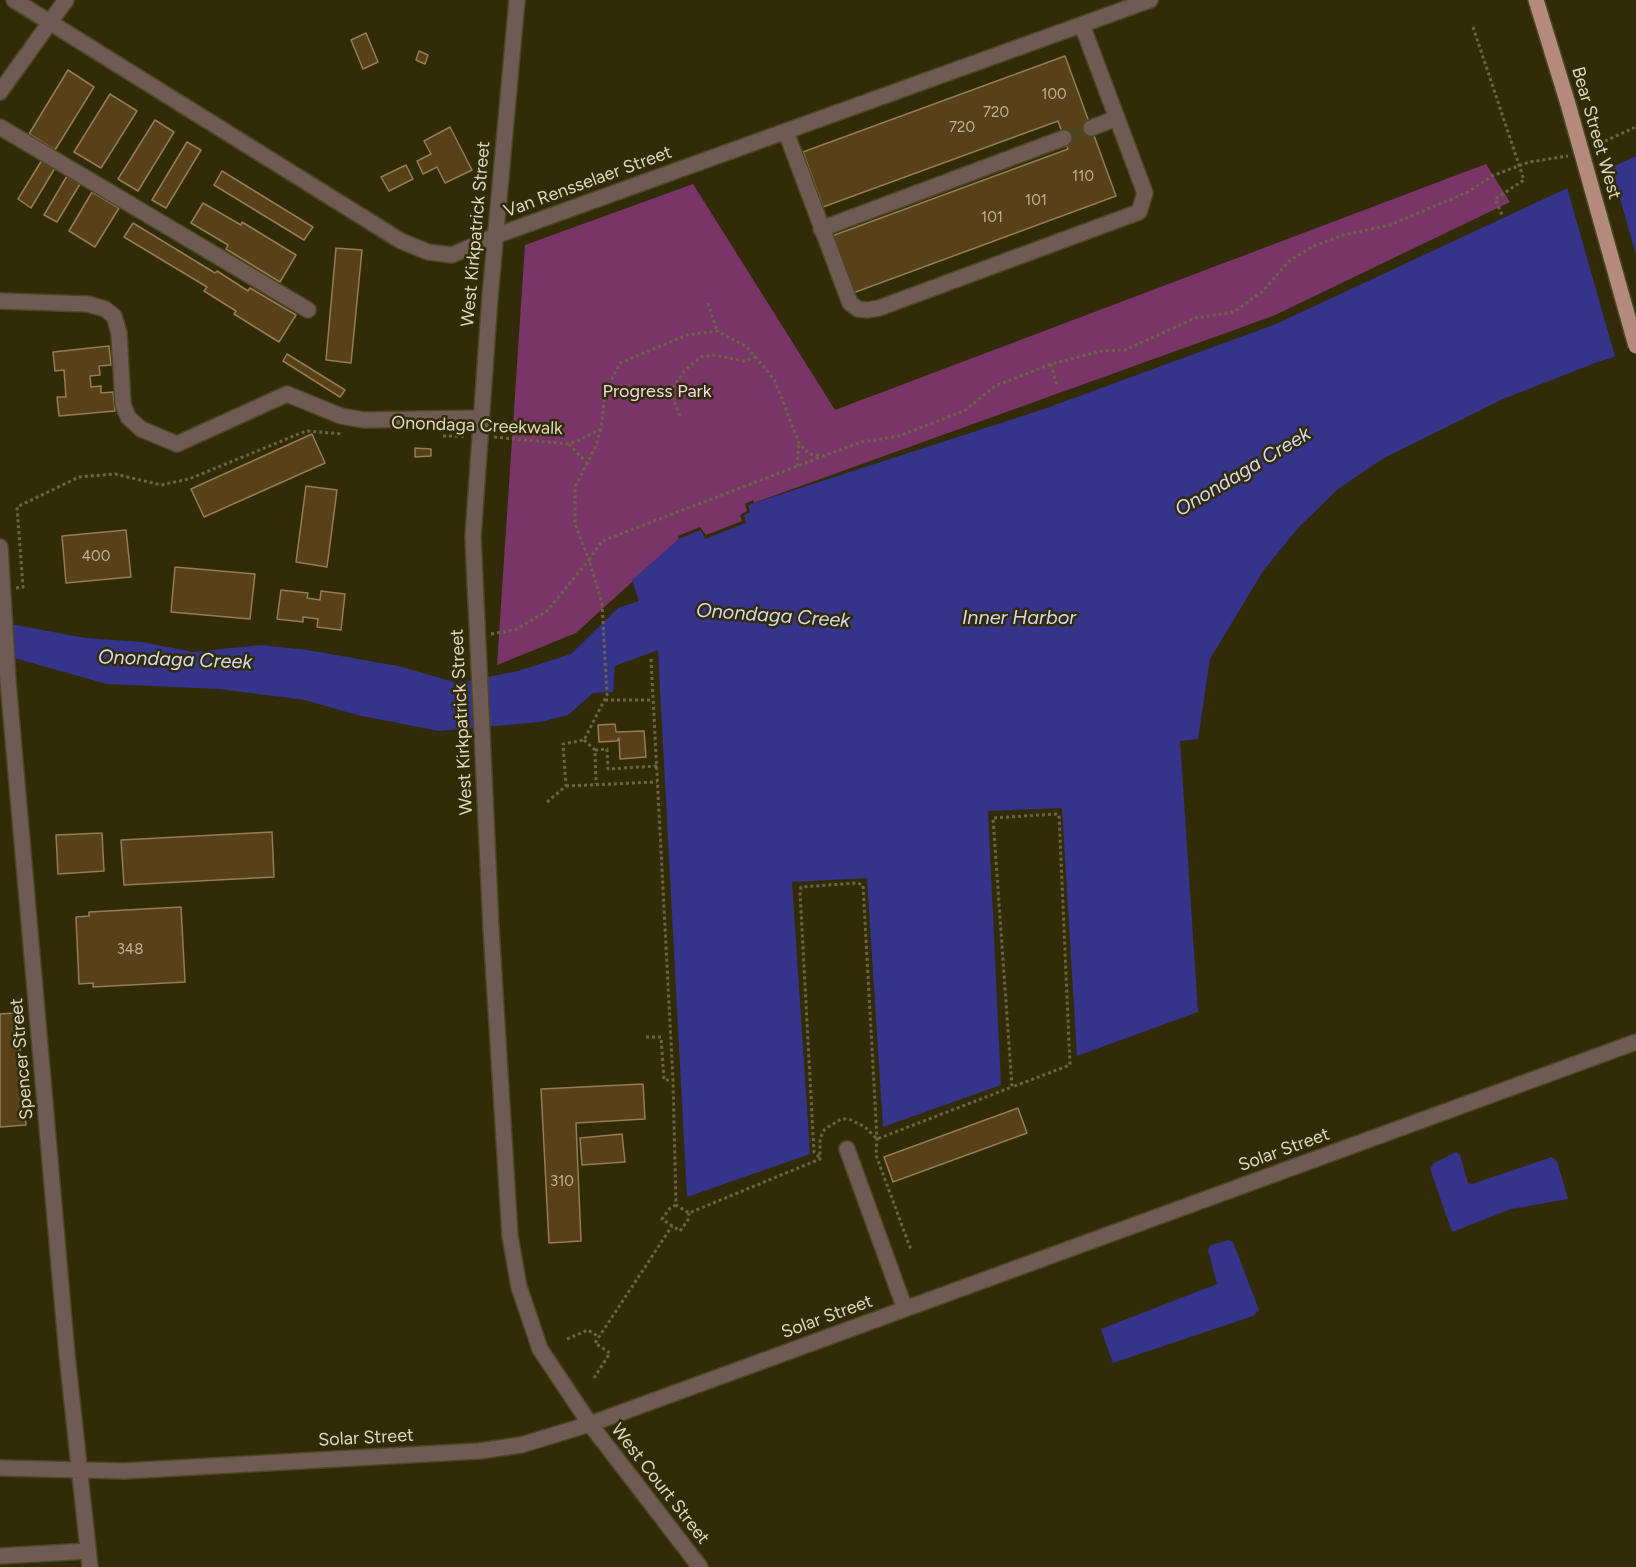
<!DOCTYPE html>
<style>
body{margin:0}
canvas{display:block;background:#312b08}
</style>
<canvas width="1636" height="1567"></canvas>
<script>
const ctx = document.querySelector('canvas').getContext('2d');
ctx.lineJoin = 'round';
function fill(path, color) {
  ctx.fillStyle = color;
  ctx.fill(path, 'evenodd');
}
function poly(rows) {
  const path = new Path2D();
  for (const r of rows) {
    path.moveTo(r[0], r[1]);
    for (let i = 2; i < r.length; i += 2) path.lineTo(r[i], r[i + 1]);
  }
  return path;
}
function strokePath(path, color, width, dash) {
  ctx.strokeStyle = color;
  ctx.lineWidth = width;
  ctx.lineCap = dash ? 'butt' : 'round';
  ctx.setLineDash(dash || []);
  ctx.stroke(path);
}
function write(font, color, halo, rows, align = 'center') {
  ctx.font = font + ' Figtree,sans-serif';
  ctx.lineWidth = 5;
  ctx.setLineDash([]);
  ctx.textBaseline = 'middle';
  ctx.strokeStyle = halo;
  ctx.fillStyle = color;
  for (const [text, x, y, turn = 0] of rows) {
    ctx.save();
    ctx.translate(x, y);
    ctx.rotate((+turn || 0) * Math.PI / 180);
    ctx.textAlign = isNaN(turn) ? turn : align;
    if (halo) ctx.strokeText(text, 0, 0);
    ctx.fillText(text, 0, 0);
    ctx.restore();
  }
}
const green = poly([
 [1486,164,1510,202,1273,316,748,505,746,523,705,539,679,539,576,633,497,665,525,245,693,184,835,410]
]);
const water = poly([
 [1636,156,1636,350,1595,363,1503,399,1382,459,1338,489,1298,528,1263,571,1210,659,1198,739,1180,741,1198,1012,1077,1056,1062,808,988,811,1001,1085,883,1127,867,878,792,882,810,1154,687,1197,658,650,615,666,613,692,593,693,568,715,540,722,439,731,357,715,305,700,219,689,107,684,0,654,0,622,85,638,142,642,193,652,261,645,307,650,398,666,458,683,518,671,571,654,618,608,639,601,632,580,679,539,701,530,705,539,746,522,743,515,750,512,748,505,1044,409,1276,324],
 [1456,1152,1460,1155,1468,1183,1472,1184,1552,1157,1557,1161,1568,1199,1511,1209,1452,1232,1430,1169,1434,1163],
 [1229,1240,1233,1242,1259,1310,1253,1316,1113,1363,1101,1329,1217,1284,1208,1250,1211,1245]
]);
const pier = poly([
 [1610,163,1636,255,1636,353,1616,360,1566,184],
 [753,500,754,503,748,505,750,512,744,515,746,523,705,539,701,530,679,539,678,536,700,527,706,535,742,521,740,515,747,511,745,504]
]);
const building = poly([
 [366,33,378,62,363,69,351,40,366,33],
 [419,51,428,55,425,64,416,60,419,51],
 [1065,56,1116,196,853,293,832,236,1068,149,1058,121,823,207,803,152,1065,56],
 [68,70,94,87,55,150,29,134,68,70],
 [110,94,137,111,101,168,74,152,110,94],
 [155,120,174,132,138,191,118,179,155,120],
 [450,127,472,170,445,183,437,167,423,174,417,161,431,154,424,141,450,127],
 [187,142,201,150,166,208,152,200,187,142],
 [42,160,55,168,31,208,18,199,42,160],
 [406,165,413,179,389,191,381,177,406,165],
 [222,171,313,227,304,240,214,185,222,171],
 [67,176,80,184,57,222,44,215,67,176],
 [92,192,119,208,95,247,69,231,92,192],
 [203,203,241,225,242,222,296,255,280,282,226,249,228,245,191,223,203,203],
 [133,223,215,273,217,271,248,291,250,288,296,315,279,342,234,314,236,311,204,291,207,287,124,237,133,223],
 [336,248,362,250,351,363,326,360,336,248],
 [109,346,111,365,99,366,100,375,90,376,91,387,101,386,101,393,113,392,115,411,59,416,57,397,66,397,64,370,55,371,53,352,109,346],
 [287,354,345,390,340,397,283,361,287,354],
 [312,434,325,463,204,517,191,489,312,434],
 [415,448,431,449,431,456,415,457,415,448],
 [306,486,337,490,327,567,296,562,306,486],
 [126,530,131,577,66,583,62,536,126,530],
 [175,567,255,574,250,619,171,612,175,567],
 [281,590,308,593,307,598,320,600,321,591,345,594,341,630,317,627,318,619,303,617,303,622,277,619,281,590],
 [615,724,616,732,644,731,646,757,620,759,619,738,617,741,599,742,598,725,615,724],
 [272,832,274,877,124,885,121,840,272,832],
 [102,833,104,871,58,874,56,835,102,833],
 [181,907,185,982,93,987,93,983,79,984,76,917,89,916,89,912,181,907],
 [17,1013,26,1125,0,1127,0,1014,17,1013],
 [643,1084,645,1119,576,1123,581,1241,549,1243,541,1089,643,1084],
 [1018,1108,1027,1133,893,1182,884,1157,1018,1108],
 [622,1134,625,1162,582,1165,580,1138,622,1134]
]);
const minorTunnel = poly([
 [1064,138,1091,128]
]);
const path = poly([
 [1473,27,1524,180,1495,199,1503,217],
 [1594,146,1636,127],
 [708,303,717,331],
 [1051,364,1057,386],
 [680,416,672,397,672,388,686,369,701,357,714,355,744,361,756,357],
 [443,436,466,436],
 [494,437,569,444,577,441,601,429,605,392,620,363,687,335,717,331,747,347,774,379,799,443,809,454,823,456,862,442,899,436,964,411,995,386,1051,364,1102,351,1125,350,1195,318,1234,312,1263,291,1289,261,1314,246,1343,235,1390,225,1468,192,1492,176,1529,162,1568,156],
 [569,444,586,462],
 [797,466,799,443],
 [16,588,23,587,17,507,79,477,115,474,161,485,189,479,306,431,343,434],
 [491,634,515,630,547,611,589,560,575,524,575,487,595,448,601,429],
 [651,659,673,1080,676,1205,689,1213,820,1159,820,1138,825,1129,841,1119,849,1119,865,1127,877,1139,1012,1087,993,818,1056,814,1059,815,1070,1065,1012,1087],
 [605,700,653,700],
 [584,740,595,750,596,784],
 [595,750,607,749,608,769,657,766],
 [566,786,657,782],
 [547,802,566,786,563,744,584,740,607,695,602,603,589,560,602,541,821,457],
 [646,1037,661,1037,664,1080,673,1080],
 [819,1157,814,1152,800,892,801,887,857,883,863,885,877,1139,876,1155,911,1250],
 [676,1205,670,1208,662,1219,680,1231,688,1220,689,1213],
 [567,1339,588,1330,599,1337],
 [594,1378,610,1353,595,1343,672,1226]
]);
const minor = poly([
 [14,0,401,241,428,252,452,255,495,236,1150,0],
 [517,0,490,297,473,537,491,928,510,1236,519,1287,540,1349,590,1424,700,1567],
 [0,92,66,0],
 [0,127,308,310],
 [1091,128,1117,118],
 [786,132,850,303,858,309,868,310,879,308,1139,212,1145,193,1082,25],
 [821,229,1064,138],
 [0,301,88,304,105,309,114,316,119,333,123,404,128,417,141,429,177,444,287,394,341,416,364,420,481,418],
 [0,547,8,681,67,1355,90,1567],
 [847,1149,905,1309],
 [0,1468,124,1471,479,1451,521,1445,590,1424,1636,1042],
 [0,1556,88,1551]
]);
const major = poly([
 [1536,0,1568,104]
]);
const majorBridge = poly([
 [1568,104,1636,346]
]);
const numberNames = [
 ["100",1054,95],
 ["720",996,113],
 ["720",962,128],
 ["110",1083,177],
 ["101",1036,201],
 ["101",992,218],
 ["400",96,557],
 ["348",130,950],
 ["310",562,1182]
];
const streetNames = [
 ["Bear Street West",1596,133,74],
 ["Van Rensselaer Street",588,182,-20],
 ["West Kirkpatrick Street",476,234,-85],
 ["Onondaga Creekwalk",477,426,2],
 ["West Kirkpatrick Street",462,722,-93],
 ["Spencer Street",22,1059,-95],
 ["Solar Street",1284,1150,-20],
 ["Solar Street",827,1317,-20],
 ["Solar Street",366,1438,-3],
 ["West Court Street",660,1484,52]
];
const parkNames = [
 ["Progress Park",657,392]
];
const waterNames = [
 ["Onondaga Creek",1243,472,-31],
 ["Onondaga Creek",773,616,4],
 ["Inner Harbor",1019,618],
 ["Onondaga Creek",175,660,2]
];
fill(green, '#7a3568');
fill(water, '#36338a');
fill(pier, '#312b08');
fill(building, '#584118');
strokePath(building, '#957c53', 1.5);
strokePath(minorTunnel, '#4b4524', 15, [15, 8]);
strokePath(minor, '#4d4726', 18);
strokePath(major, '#4d4726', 18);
strokePath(path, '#6a6445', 3, [3, 3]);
strokePath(minor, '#705b54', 15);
strokePath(major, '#b48a7c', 15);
strokePath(majorBridge, '#4d4726', 18, []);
strokePath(majorBridge, '#b48a7c', 15);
write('15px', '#bcb397', null, numberNames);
write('18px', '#ddd9c1', '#312b08', streetNames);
write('18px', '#f1d9e9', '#312b08', parkNames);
write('italic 20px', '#d4d8f0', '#312b08', waterNames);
</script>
